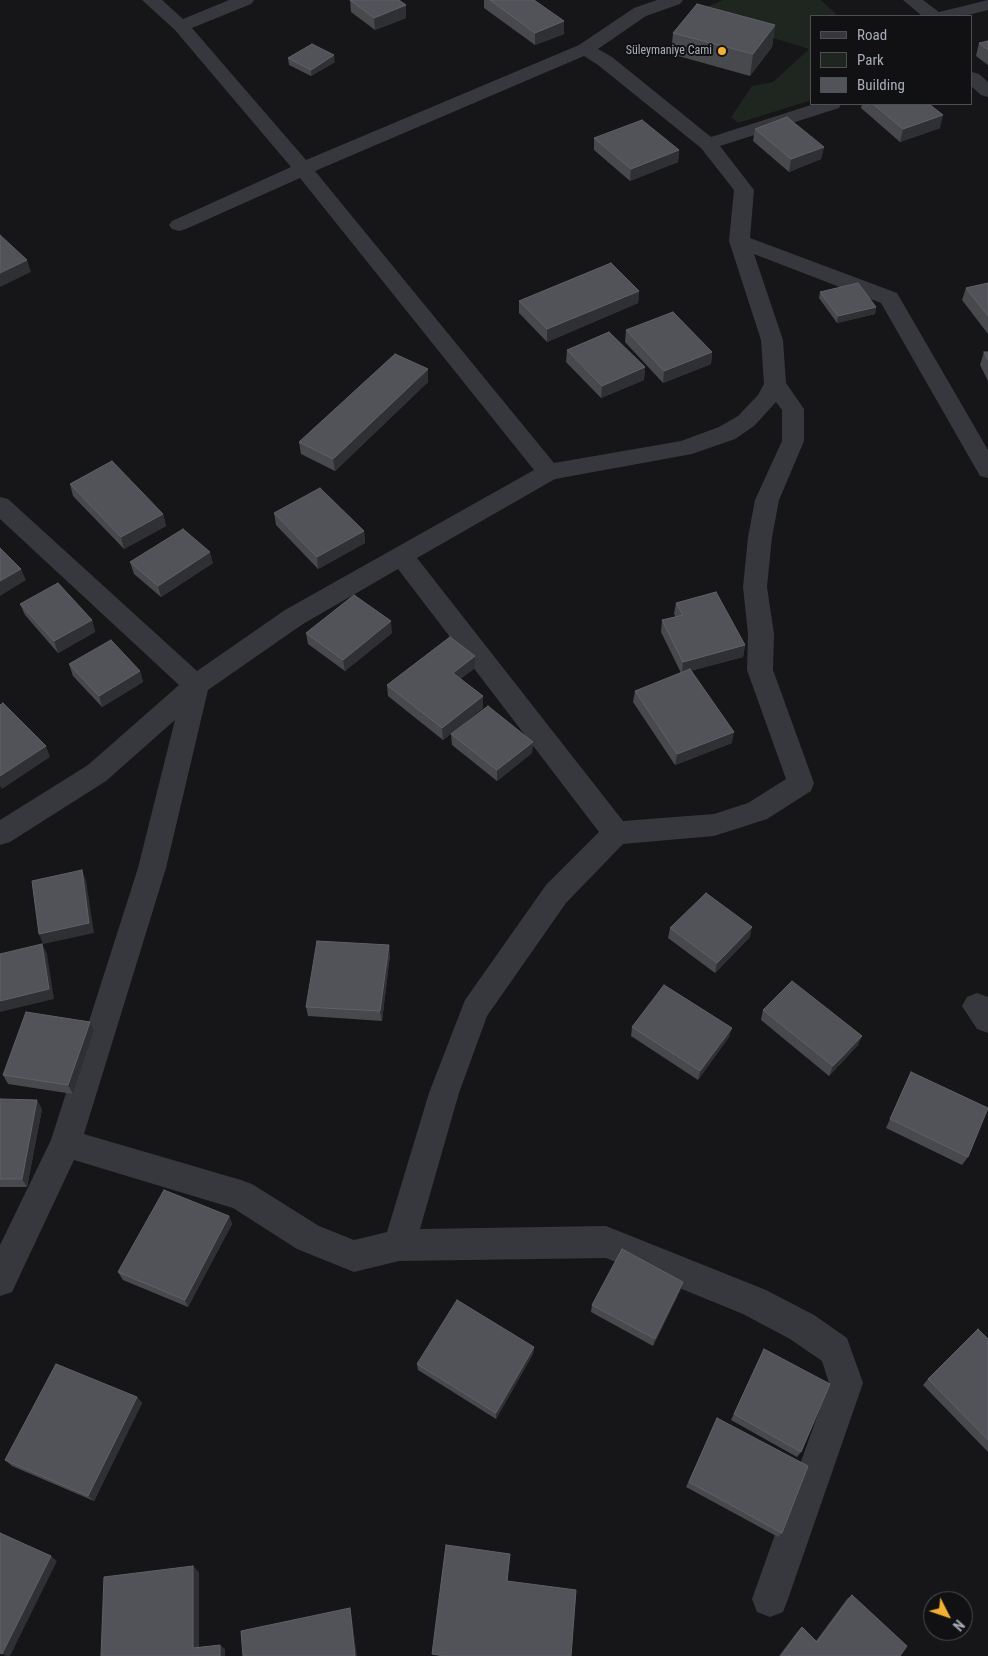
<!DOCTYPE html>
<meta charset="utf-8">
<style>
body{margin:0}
#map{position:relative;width:988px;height:1656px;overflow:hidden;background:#161618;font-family:"Roboto Condensed",sans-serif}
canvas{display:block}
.legend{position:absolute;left:810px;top:15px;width:162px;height:90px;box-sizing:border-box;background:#111113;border:1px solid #4d4f55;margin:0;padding:6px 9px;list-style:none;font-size:15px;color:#a8adb8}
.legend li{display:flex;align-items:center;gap:10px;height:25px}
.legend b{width:25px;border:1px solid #4d4f55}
.north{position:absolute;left:923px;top:1591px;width:50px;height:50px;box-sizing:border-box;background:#111113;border:1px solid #4d4f55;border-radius:50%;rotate:131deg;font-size:14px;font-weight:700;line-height:20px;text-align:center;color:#a8adb8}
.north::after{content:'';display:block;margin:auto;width:18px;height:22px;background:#f2b134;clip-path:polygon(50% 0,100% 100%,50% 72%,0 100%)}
</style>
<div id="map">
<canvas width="988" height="1656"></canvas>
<ul class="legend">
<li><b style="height:6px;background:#37383d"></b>Road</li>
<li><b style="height:14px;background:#1e261f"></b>Park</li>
<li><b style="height:14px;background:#525359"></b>Building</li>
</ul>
<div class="north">N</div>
</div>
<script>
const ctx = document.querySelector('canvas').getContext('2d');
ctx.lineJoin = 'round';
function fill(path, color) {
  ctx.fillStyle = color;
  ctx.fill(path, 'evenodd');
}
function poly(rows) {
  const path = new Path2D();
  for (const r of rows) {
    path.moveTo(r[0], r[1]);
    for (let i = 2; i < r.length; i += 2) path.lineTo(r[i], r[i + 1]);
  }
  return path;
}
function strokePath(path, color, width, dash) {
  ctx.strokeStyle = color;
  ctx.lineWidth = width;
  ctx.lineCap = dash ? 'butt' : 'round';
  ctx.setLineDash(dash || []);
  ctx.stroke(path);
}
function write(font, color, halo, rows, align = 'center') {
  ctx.font = font + ' "Roboto Condensed",sans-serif';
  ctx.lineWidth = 4;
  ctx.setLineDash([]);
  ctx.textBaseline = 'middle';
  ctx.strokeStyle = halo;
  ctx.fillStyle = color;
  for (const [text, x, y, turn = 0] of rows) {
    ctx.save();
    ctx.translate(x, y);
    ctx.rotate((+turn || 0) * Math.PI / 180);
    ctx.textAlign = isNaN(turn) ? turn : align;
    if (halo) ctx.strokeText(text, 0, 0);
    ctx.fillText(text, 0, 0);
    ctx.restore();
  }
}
const green = poly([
 [723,0,821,0,838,16,812,16,812,100,738,123,731,117,752,86,773,82,809,49,692,13]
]);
const street = poly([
 [142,0,162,0,183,19,229,0,254,0,251,4,192,28,306,160,579,45,634,8,657,0,683,0,680,4,646,16,598,49,612,57,711,137,814,104,841,104,839,108,720,146,754,190,750,238,897,293,988,450,988,478,980,476,881,303,754,254,783,340,786,383,804,409,804,441,779,500,772,537,767,587,774,634,773,670,814,783,811,791,767,819,714,836,623,844,566,903,487,1016,459,1093,420,1229,606,1226,766,1290,814,1315,847,1338,863,1383,788,1599,783,1612,770,1617,757,1612,752,1599,829,1383,822,1361,790,1339,743,1314,606,1258,399,1261,354,1272,297,1249,233,1208,74,1160,12,1292,0,1296,0,1245,51,1140,138,868,175,720,106,781,10,842,0,845,0,820,88,765,179,685,0,519,0,497,8,499,197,671,285,610,534,470,300,178,186,229,179,231,172,229,169,225,172,221,291,167,175,30,142,0],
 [584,56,598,65,701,148,734,190,729,241,761,340,764,384,758,395,738,416,719,427,681,441,554,463,315,171,584,56],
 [776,402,782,410,782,441,755,500,748,537,743,587,748,634,747,670,786,779,748,803,714,814,623,821,417,558,555,479,692,454,735,439,754,426,776,402],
 [398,569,599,832,546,885,465,1000,429,1093,387,1232,354,1240,319,1226,252,1184,241,1180,84,1134,166,868,208,690,303,624,398,569],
 [903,0,923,0,939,12,988,0,988,10,964,16,922,16,903,0],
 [972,72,979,74,988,82,988,97,981,95,972,87,972,72],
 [977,993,988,997,988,1033,977,1029,962,1006,967,997,977,993]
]);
const wall = poly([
 [350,0,406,5,406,18,375,30,351,12],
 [484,0,534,0,564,34,535,45,484,8],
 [775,25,772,47,750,76,671,54,673,33],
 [988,41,988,65,976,56,979,43],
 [288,58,335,62,311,76,289,65],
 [862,104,929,104,940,128,900,142,861,108],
 [755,129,824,147,821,159,789,172,753,141],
 [594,138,679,150,678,162,630,181,594,150],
 [988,283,988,334,962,300,966,288],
 [639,291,638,303,547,342,519,313,519,301],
 [820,292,876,307,875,314,837,323,819,298],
 [626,330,712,352,711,364,663,383,625,342],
 [567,350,645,367,644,380,601,398,566,362],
 [984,352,988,352,988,381,980,365],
 [428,382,335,471,301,454,299,442],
 [70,484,163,514,166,526,124,549,73,496],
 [274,513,364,531,365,543,318,569,276,525],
 [130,562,213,563,161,597,134,574],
 [676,603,745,645,743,657,690,671,732,743,675,765,633,702,635,691,681,673,661,632,662,620,676,617,674,614],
 [20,604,92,620,95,632,58,653,25,615],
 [306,633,392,633,345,671,308,644],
 [475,656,475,668,460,679,483,696,483,708,443,740,388,696,387,685],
 [69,664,140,671,143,682,102,707,73,676],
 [451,734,533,742,532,753,497,781,452,745],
 [670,928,750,937,715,973,668,938],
 [390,955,382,1021,308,1016,306,1007],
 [763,1010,858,1045,829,1076,761,1020],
 [632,1027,729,1037,698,1080,631,1036],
 [94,1031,73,1094,8,1084,3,1075],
 [911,1072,968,1157,962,1165,886,1128],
 [0,1099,42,1109,27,1187,0,1187],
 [229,1216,232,1224,188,1307,123,1280,118,1272],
 [683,1282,681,1289,653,1346,591,1312,592,1305],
 [988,1339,988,1452,923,1385,928,1379],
 [534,1347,533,1354,496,1419,418,1370,417,1364],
 [764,1349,801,1452,797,1457,731,1420],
 [137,1397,142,1403,94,1501,12,1466,5,1460],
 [717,1418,782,1533,778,1537,686,1487],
 [852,1595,900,1656,779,1656,798,1631,802,1627,816,1641,847,1599]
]);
const shadedWall = poly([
 [406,5,406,18,375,30,374,18],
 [564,21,564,34,535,45,535,33],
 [775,25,772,47,750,76,753,54],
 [334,55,335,62,311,76,311,70],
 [943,115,940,128,900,142,903,129],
 [824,147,821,159,789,172,791,159],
 [679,150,678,162,630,181,631,169],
 [27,260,31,272,0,287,0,273],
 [639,291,638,303,547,342,547,329],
 [876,307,875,314,837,323,838,316],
 [712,352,711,364,663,383,664,371],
 [645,367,644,380,601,398,602,386],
 [428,369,428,382,335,471,333,459],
 [163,514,166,526,124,549,121,537],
 [364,531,365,543,318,569,317,557],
 [210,552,213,563,161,597,158,586],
 [21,569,26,580,0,596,0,581],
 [92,620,95,632,58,653,54,641],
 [391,621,392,633,345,671,343,660],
 [745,645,743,657,682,673,683,662],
 [475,656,475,668,453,684,453,673],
 [140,671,143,682,102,707,99,696],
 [483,696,483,708,443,740,442,728],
 [734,732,732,743,675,765,677,754],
 [533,742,532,753,497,781,497,770],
 [46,746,50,757,2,789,0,786,0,776],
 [82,870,86,880,94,933,43,944,39,934],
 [752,927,750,937,715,973,717,963],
 [42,944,47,954,54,999,0,1012,0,1001],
 [389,945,390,955,382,1021,380,1011],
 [90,1022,94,1031,73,1094,68,1085],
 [732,1028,729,1037,698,1080,700,1071],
 [862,1036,858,1045,829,1076,833,1066],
 [37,1100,42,1109,27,1187,22,1179],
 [229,1216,232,1224,188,1307,185,1300],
 [683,1282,681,1289,653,1346,655,1339],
 [534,1347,533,1354,496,1419,496,1413],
 [137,1397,142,1403,94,1501,88,1496],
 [51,1556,57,1561,10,1656,6,1656,2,1654],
 [193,1566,199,1572,199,1652,193,1648],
 [350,1608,351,1612,357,1656,355,1656],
 [220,1645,225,1649,225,1656,220,1656]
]);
const building = poly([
 [350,0,399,0,406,5,374,18,350,0],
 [490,0,534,0,564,21,535,33,490,0],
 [697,4,775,25,753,54,673,33,697,4],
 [988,41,988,50,979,43,988,41],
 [312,44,334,55,311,70,288,58,312,44],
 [873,104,929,104,943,115,903,129,873,104],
 [787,117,824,147,791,159,755,129,787,117],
 [642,120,679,150,631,169,594,138,642,120],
 [0,235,27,260,0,273,0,235],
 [611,263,639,291,547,329,519,301,611,263],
 [858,283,876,307,838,316,820,292,858,283],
 [988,283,988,316,966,288,988,283],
 [673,312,712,352,664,371,626,330,673,312],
 [609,332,645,367,602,386,567,350,609,332],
 [984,352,988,352,988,360,984,352],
 [395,354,428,369,333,459,299,442,395,354],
 [112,461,163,514,121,537,70,484,112,461],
 [320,488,364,531,317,557,274,513,320,488],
 [183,529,210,552,158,586,130,562,183,529],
 [0,548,21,569,0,581,0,548],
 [58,583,92,620,54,641,20,604,58,583],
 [716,592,745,645,683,662,662,620,683,615,676,603,716,592],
 [354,595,391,621,343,660,306,633,354,595],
 [450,637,475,656,453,673,483,696,442,728,387,685,450,637],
 [111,640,140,671,99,696,69,664,111,640],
 [690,669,734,732,677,754,635,691,690,669],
 [3,703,46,746,0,776,0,705,3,703],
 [488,706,533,742,497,770,451,734,488,706],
 [82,870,89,923,39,934,32,881,82,870],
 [706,893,752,927,717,963,670,928,706,893],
 [317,941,389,945,380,1011,306,1007,317,941],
 [42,944,49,989,0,1001,0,954,42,944],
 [792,981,862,1036,833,1066,763,1010,792,981],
 [664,985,732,1028,700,1071,632,1027,664,985],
 [26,1012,90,1022,68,1085,3,1075,26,1012],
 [911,1072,988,1108,968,1157,890,1119,911,1072],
 [0,1099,37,1100,22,1179,0,1179,0,1099],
 [164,1190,229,1216,185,1300,118,1272,164,1190],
 [622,1249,683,1282,655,1339,592,1305,622,1249],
 [457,1300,534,1347,496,1413,417,1364,457,1300],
 [978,1329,988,1339,988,1440,928,1379,978,1329],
 [764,1349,830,1384,801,1452,734,1414,764,1349],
 [56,1364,137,1397,88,1496,5,1460,56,1364],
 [717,1418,808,1466,782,1533,689,1482,717,1418],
 [0,1533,51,1556,2,1654,0,1653,0,1533],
 [446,1545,510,1554,507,1581,576,1590,571,1656,444,1656,432,1654,446,1545],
 [193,1566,193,1648,220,1645,220,1656,101,1656,104,1577,193,1566],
 [852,1595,907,1646,900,1656,781,1656,802,1627,817,1642,852,1595],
 [350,1608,355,1656,243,1656,241,1631,350,1608]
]);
const markers = [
 [722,51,5,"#f2b134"]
];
const farPoinames = [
 ["Süleymaniye Cami",712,51]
];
fill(green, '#1e261f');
fill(street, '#37383d');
fill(wall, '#47494d');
fill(shadedWall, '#2f3033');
fill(building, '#525359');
strokePath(building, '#5f6168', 1);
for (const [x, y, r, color] of markers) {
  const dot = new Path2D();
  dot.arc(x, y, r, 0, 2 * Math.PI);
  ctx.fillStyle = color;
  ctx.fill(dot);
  strokePath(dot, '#111113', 2);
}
write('12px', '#a8adb8', '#111113', farPoinames, 'right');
</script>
